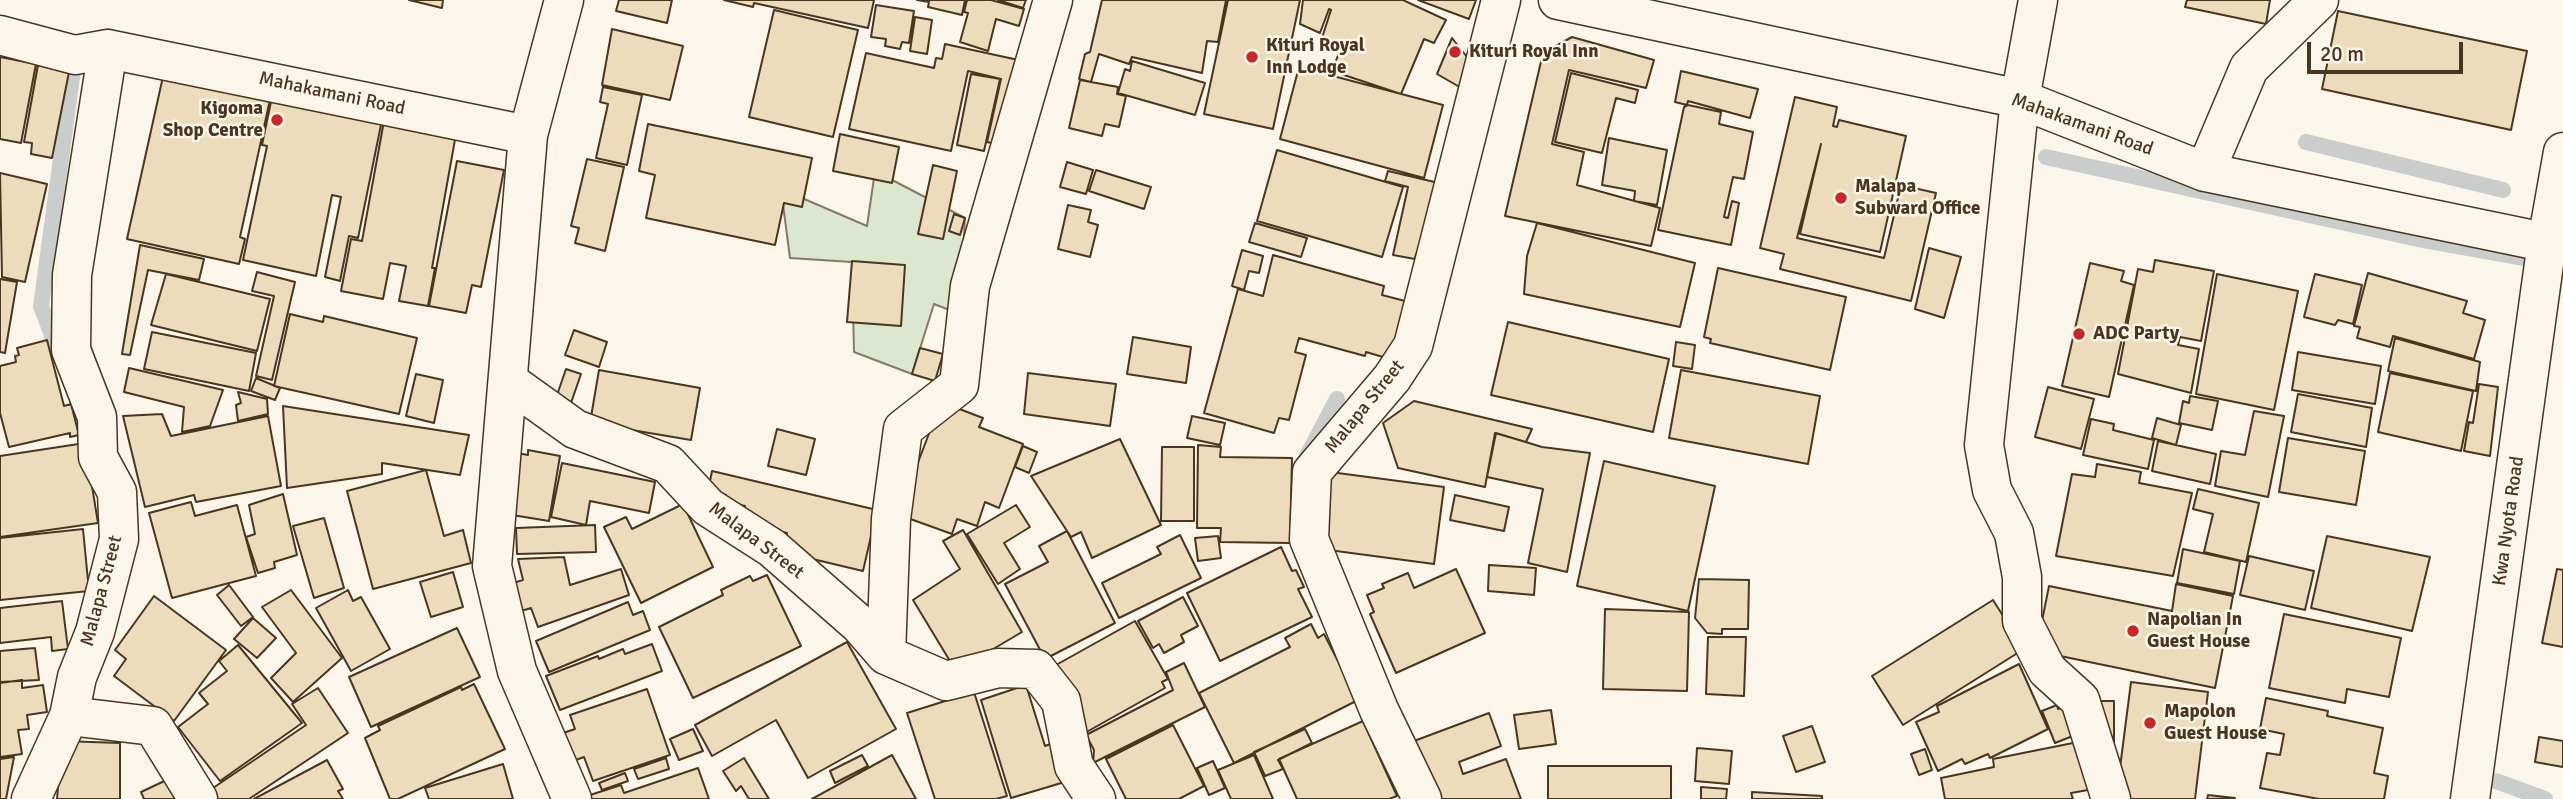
<!DOCTYPE html>
<style>
body{margin:0}
#map{position:relative;width:2563px;height:799px;overflow:hidden;background:#fbf6e9;font-family:Signika,sans-serif}
canvas{display:block}
.scale{position:absolute;left:2307px;top:42px;width:156px;height:32px;box-sizing:border-box;border:4px solid #4a3520;border-top:0;padding-left:9px;font-size:21px;line-height:24px;white-space:nowrap;color:#4a3520;-webkit-text-stroke:5px #fbf6e9;paint-order:stroke}
</style>
<div id="map">
<canvas width="2563" height="799"></canvas>
<div class="scale">20 m</div>
</div>
<script>
const ctx = document.querySelector('canvas').getContext('2d');
ctx.lineJoin = 'round';
function fill(path, color) {
  ctx.fillStyle = color;
  ctx.fill(path, 'evenodd');
}
function poly(rows) {
  const path = new Path2D();
  for (const r of rows) {
    path.moveTo(r[0], r[1]);
    for (let i = 2; i < r.length; i += 2) path.lineTo(r[i], r[i + 1]);
  }
  return path;
}
function strokePath(path, color, width, dash) {
  ctx.strokeStyle = color;
  ctx.lineWidth = width;
  ctx.lineCap = dash ? 'butt' : 'round';
  ctx.setLineDash(dash || []);
  ctx.stroke(path);
}
function write(font, color, halo, rows, align = 'center') {
  ctx.font = font + ' Signika,sans-serif';
  ctx.lineWidth = 5;
  ctx.setLineDash([]);
  ctx.textBaseline = 'middle';
  ctx.strokeStyle = halo;
  ctx.fillStyle = color;
  for (const [text, x, y, turn = 0] of rows) {
    ctx.save();
    ctx.translate(x, y);
    ctx.rotate((+turn || 0) * Math.PI / 180);
    ctx.textAlign = isNaN(turn) ? turn : align;
    if (halo) ctx.strokeText(text, 0, 0);
    ctx.fillText(text, 0, 0);
    ctx.restore();
  }
}
const green = poly([
 [875,171,965,218,960,314,934,304,912,374,854,352,852,262,790,258,781,189,867,226,875,171]
]);
const stream = poly([
 [2306,142,2503,190],
 [2046,157,2418,239,2547,262],
 [59,354,41,306,75,55],
 [1307,456,1337,399],
 [2496,781,2545,799]
]);
const building = poly([
 [409,0,443,0,442,8,409,0],
 [619,0,672,0,667,23,616,11,619,0],
 [724,0,874,0,868,28,754,3,753,7,724,0],
 [917,0,965,0,962,15,928,7,929,2,917,0],
 [967,0,991,0,1024,9,1019,26,996,19,988,51,960,42,968,13,964,12,967,0],
 [998,0,1026,0,1023,8,998,0],
 [1102,0,1226,0,1218,42,1207,41,1202,73,1132,57,1129,64,1099,54,1091,82,1079,79,1085,54,1090,52,1102,0],
 [1228,0,1300,0,1273,129,1204,114,1228,0],
 [1303,0,1403,0,1446,20,1434,43,1424,39,1401,94,1332,71,1342,45,1322,38,1331,10,1329,9,1320,33,1300,24,1303,0],
 [1418,0,1476,0,1469,19,1418,0],
 [2187,0,2270,0,2266,24,2185,7,2187,0],
 [876,5,914,11,909,43,902,42,900,49,885,46,886,39,871,37,876,5],
 [774,10,858,30,833,137,749,117,774,10],
 [2338,11,2527,51,2511,130,2322,89,2338,11],
 [915,17,932,20,927,54,910,51,915,17],
 [612,29,683,46,670,100,602,85,612,29],
 [1572,37,1654,60,1646,88,1569,70,1552,144,1584,152,1577,185,1660,208,1651,246,1505,216,1543,53,1572,37],
 [1452,38,1475,67,1470,93,1437,74,1452,38],
 [945,44,1023,61,1005,146,987,142,1001,79,968,71,951,151,849,129,866,53,934,68,936,58,942,59,945,44],
 [0,57,36,64,21,143,0,139,0,57],
 [1132,61,1205,83,1195,115,1118,93,1125,69,1130,71,1132,61],
 [166,63,273,86,240,237,245,239,239,264,127,239,166,63],
 [38,65,69,72,52,158,31,154,32,143,24,142,38,65],
 [1299,67,1443,105,1424,178,1280,139,1299,67],
 [1681,71,1758,89,1750,118,1688,101,1687,105,1675,102,1681,71],
 [1571,73,1638,90,1635,103,1616,98,1602,153,1555,142,1571,73],
 [971,74,1000,79,984,151,957,145,971,74],
 [1080,80,1118,87,1117,94,1126,96,1119,127,1105,124,1102,136,1069,128,1080,80],
 [274,87,384,110,358,238,349,236,340,281,325,277,341,197,332,195,316,276,243,260,267,146,262,145,274,87],
 [603,87,642,95,627,165,596,158,608,104,600,102,603,87],
 [1795,97,1837,107,1833,126,1837,127,1839,120,1906,136,1880,252,1800,234,1821,144,1797,238,1884,258,1901,185,1936,193,1911,301,1780,269,1784,254,1760,248,1795,97],
 [1688,105,1721,112,1719,124,1753,132,1744,179,1733,177,1724,217,1728,218,1732,201,1739,203,1731,245,1658,230,1684,107,1688,105],
 [384,121,456,134,432,268,435,268,428,306,399,301,406,266,390,263,383,299,341,291,351,239,362,241,384,121],
 [648,124,812,158,802,207,784,203,775,245,646,218,655,175,639,171,648,124],
 [840,134,899,147,892,183,833,171,840,134],
 [1609,138,1667,150,1657,205,1634,201,1635,191,1602,185,1609,138],
 [1277,150,1403,187,1382,257,1257,221,1277,150],
 [587,159,624,167,605,251,575,243,579,228,571,226,587,159],
 [457,161,504,170,481,287,472,285,466,313,429,306,457,161],
 [1067,162,1093,170,1086,194,1060,187,1067,162],
 [933,165,957,171,943,239,918,234,933,165],
 [1096,170,1151,187,1144,209,1089,191,1096,170],
 [1388,171,1443,184,1426,257,1416,254,1415,259,1393,255,1408,187,1385,181,1388,171],
 [0,173,47,184,25,282,2,277,0,173],
 [1068,205,1091,210,1088,222,1098,225,1090,257,1058,249,1068,205],
 [954,214,965,218,960,235,949,231,954,214],
 [1255,223,1307,238,1301,257,1249,242,1255,223],
 [1537,223,1695,263,1680,327,1524,294,1527,256,1537,223],
 [140,245,204,259,199,280,148,270,130,355,122,354,140,245],
 [1929,248,1961,257,1944,318,1915,309,1929,248],
 [1242,250,1263,256,1259,273,1249,271,1244,290,1232,286,1242,250],
 [1273,255,1384,286,1382,295,1405,301,1390,359,1366,352,1365,356,1299,338,1295,352,1306,355,1289,420,1279,418,1274,433,1204,413,1238,289,1263,296,1273,255],
 [2155,260,2214,271,2201,341,2180,337,2178,345,2199,349,2191,393,2118,374,2138,269,2153,272,2155,260],
 [852,261,905,265,901,326,847,322,852,261],
 [2090,263,2124,271,2121,281,2134,285,2109,397,2062,386,2090,263],
 [1718,268,1846,297,1830,370,1710,343,1711,339,1704,337,1718,268],
 [257,272,295,282,272,380,256,376,274,296,252,291,257,272],
 [2368,273,2467,301,2463,313,2485,320,2474,359,2393,336,2390,347,2357,338,2360,327,2354,326,2368,273],
 [166,274,270,299,257,351,151,325,166,274],
 [2217,274,2298,291,2274,410,2196,394,2217,274],
 [2315,274,2362,285,2353,324,2338,320,2335,325,2304,317,2315,274],
 [0,279,17,282,5,353,0,352,0,279],
 [290,314,323,322,324,316,417,338,399,414,274,386,290,314],
 [1508,322,1669,359,1653,432,1491,395,1508,322],
 [574,330,607,342,599,367,565,355,574,330],
 [152,332,256,353,249,391,144,369,152,332],
 [1133,337,1191,347,1186,383,1127,374,1133,337],
 [2395,338,2480,362,2476,391,2388,371,2395,338],
 [47,340,64,406,71,404,79,435,70,437,70,433,9,447,0,413,0,366,16,362,15,356,19,355,17,348,47,340],
 [1676,342,1695,345,1692,369,1673,366,1676,342],
 [920,348,943,354,935,381,912,374,920,348],
 [2298,352,2381,366,2375,404,2292,390,2298,352],
 [129,368,223,390,210,426,182,432,184,407,124,392,129,368],
 [566,369,581,374,571,403,556,398,566,369],
 [599,370,700,388,691,440,590,423,599,370],
 [1681,370,1820,396,1808,464,1669,438,1681,370],
 [1028,373,1116,384,1110,426,1024,414,1028,373],
 [2390,373,2473,391,2461,451,2378,432,2390,373],
 [416,374,443,380,434,423,406,416,416,374],
 [256,378,280,388,275,400,251,391,256,378],
 [2479,384,2498,387,2490,456,2464,451,2469,422,2473,423,2479,384],
 [2048,387,2094,399,2081,449,2035,437,2048,387],
 [238,392,267,399,268,414,238,421,236,405,241,403,238,392],
 [2298,394,2372,408,2366,447,2291,432,2298,394],
 [2190,396,2218,401,2212,430,2179,423,2183,401,2189,403,2190,396],
 [1414,401,1532,429,1526,442,1495,433,1485,487,1398,468,1383,423,1414,401],
 [941,402,983,418,979,427,1023,444,999,508,985,502,977,526,957,519,952,534,902,516,906,494,941,402],
 [283,406,469,435,460,475,382,463,382,474,287,488,283,406],
 [2254,411,2284,416,2268,497,2215,486,2221,451,2245,455,2254,411],
 [162,414,171,436,268,416,281,486,196,502,194,495,145,507,123,416,162,414],
 [1192,416,1225,423,1220,445,1187,438,1192,416],
 [2157,418,2181,425,2176,445,2152,438,2157,418],
 [2091,419,2114,424,2113,430,2154,440,2148,469,2083,455,2091,419],
 [777,429,815,439,806,475,768,466,777,429],
 [1496,433,1542,447,1590,453,1567,572,1528,563,1543,489,1487,477,1496,433],
 [2288,438,2365,451,2356,505,2279,492,2288,438],
 [1120,439,1161,525,1092,558,1081,532,1071,537,1031,476,1120,439],
 [2158,441,2216,454,2210,484,2152,471,2158,441],
 [85,443,98,523,0,537,0,456,85,443],
 [1198,445,1221,447,1220,457,1292,458,1290,543,1220,542,1221,528,1197,528,1198,445],
 [1023,446,1037,452,1029,473,1015,467,1023,446],
 [1162,447,1194,447,1194,521,1161,521,1162,447],
 [528,450,560,456,549,521,506,514,517,453,528,455,528,450],
 [1604,461,1715,486,1688,611,1577,586,1604,461],
 [562,463,655,482,649,513,590,501,586,525,551,517,562,463],
 [2097,464,2141,472,2139,483,2192,493,2173,576,2056,556,2072,474,2095,477,2097,464],
 [426,470,444,536,463,530,471,563,373,589,347,491,426,470],
 [712,471,877,510,863,571,783,552,787,533,753,525,743,514,745,506,724,501,726,495,708,491,712,471],
 [1330,472,1444,487,1434,564,1321,549,1330,472],
 [2198,489,2259,503,2246,562,2204,552,2213,514,2193,509,2198,489],
 [283,494,297,555,274,562,275,568,258,573,246,537,255,534,249,505,283,494],
 [1455,495,1509,507,1504,531,1450,520,1455,495],
 [191,502,195,516,237,505,256,576,172,598,149,513,191,502],
 [683,504,713,567,641,603,604,527,626,517,632,529,683,504],
 [1016,505,1030,527,1004,543,1020,569,998,584,967,534,1016,505],
 [324,518,344,588,314,598,293,526,324,518],
 [595,525,596,552,517,554,516,528,595,525],
 [83,529,89,591,0,600,0,538,83,529],
 [963,530,1022,632,956,671,913,600,960,569,943,541,963,530],
 [1067,531,1115,623,1045,659,1005,584,1048,562,1039,546,1067,531],
 [1180,535,1201,578,1119,618,1102,583,1161,554,1157,547,1180,535],
 [1218,536,1221,558,1198,561,1195,538,1218,536],
 [2327,536,2430,557,2412,631,2311,608,2327,536],
 [1281,547,1292,571,1296,570,1304,587,1298,589,1312,617,1220,661,1187,593,1281,547],
 [2183,549,2240,561,2234,594,2177,583,2183,549],
 [2249,556,2314,571,2305,610,2240,595,2249,556],
 [564,557,570,585,621,569,629,595,538,627,531,608,518,612,510,584,523,580,518,559,564,557],
 [1489,565,1536,568,1534,595,1488,591,1489,565],
 [1456,569,1485,633,1396,673,1370,614,1374,612,1367,595,1384,588,1382,584,1408,573,1414,588,1456,569],
 [2557,569,2563,570,2563,647,2542,643,2557,569],
 [453,572,463,607,431,617,420,582,453,572],
 [767,575,801,646,693,698,659,627,723,595,721,590,750,576,753,581,767,575],
 [1699,579,1749,580,1748,629,1722,629,1722,634,1707,633,1695,618,1699,579],
 [2176,584,2233,596,2215,688,2036,651,2049,586,2172,611,2176,584],
 [229,585,253,617,241,626,217,595,229,585],
 [291,590,342,658,293,702,271,678,296,653,262,607,291,590],
 [348,590,353,601,361,597,390,649,351,671,316,608,348,590],
 [154,596,226,650,174,721,114,676,126,659,115,650,154,596],
 [1183,597,1198,626,1181,635,1184,642,1164,653,1159,644,1153,648,1138,621,1183,597],
 [1993,600,2024,649,1903,725,1872,676,1993,600],
 [62,601,68,649,52,651,51,637,0,643,0,608,62,601],
 [628,602,633,615,643,611,650,630,549,672,536,641,628,602],
 [1605,609,1689,612,1687,691,1603,689,1605,609],
 [2284,614,2401,638,2389,697,2347,689,2345,703,2269,688,2284,614],
 [253,618,276,638,257,658,234,639,253,618],
 [1135,621,1168,679,1162,682,1165,688,1083,734,1047,670,1135,621],
 [1311,624,1318,638,1324,634,1358,700,1234,763,1199,693,1290,647,1285,638,1311,624],
 [457,628,480,677,371,727,349,677,457,628],
 [1708,637,1746,637,1744,696,1706,694,1708,637],
 [847,642,896,729,808,778,776,720,712,756,695,725,847,642],
 [652,644,662,671,560,710,546,676,598,656,599,659,623,649,625,654,652,644],
 [238,645,302,723,220,781,178,727,208,704,199,693,227,671,219,661,238,645],
 [35,648,39,680,0,682,0,651,35,648],
 [1184,663,1205,707,1093,763,1094,750,1086,735,1173,690,1166,672,1184,663],
 [2019,664,2048,729,1990,758,1988,754,1965,764,1962,759,1938,771,1916,722,1939,712,1937,706,2019,664],
 [22,680,22,688,43,685,47,712,27,715,29,729,18,730,22,754,0,757,0,683,22,680],
 [2131,682,2208,692,2195,799,2116,799,2131,682],
 [474,684,505,749,398,799,390,799,365,738,380,730,378,726,461,687,462,690,474,684],
 [1026,685,1045,746,1056,742,1068,781,1011,798,981,700,1026,685],
 [318,688,348,733,249,799,210,799,208,795,215,791,213,788,306,725,292,704,318,688],
 [647,689,670,755,593,781,584,757,565,764,560,734,575,729,570,715,647,689],
 [974,692,1007,796,996,799,935,799,907,713,974,692],
 [2266,698,2328,711,2327,716,2383,728,2374,773,2388,776,2384,799,2319,799,2260,788,2267,753,2280,755,2284,734,2260,729,2266,698],
 [2096,701,2114,701,2114,752,2096,701],
 [2057,705,2058,709,2064,706,2088,730,2055,743,2042,711,2057,705],
 [1551,710,1556,744,1519,749,1514,715,1551,710],
 [1489,713,1501,746,1459,762,1463,774,1506,759,1521,799,1436,799,1414,741,1489,713],
 [1363,721,1397,796,1389,799,1297,799,1279,759,1363,721],
 [1173,725,1204,786,1179,799,1126,799,1106,759,1173,725],
 [1812,726,1825,762,1796,772,1783,736,1812,726],
 [693,729,703,751,679,760,670,739,693,729],
 [1305,729,1312,743,1278,760,1283,769,1265,776,1254,752,1305,729],
 [2539,737,2563,741,2563,767,2535,762,2539,737],
 [62,741,120,743,120,799,57,799,62,741],
 [2078,742,2088,790,2071,793,2073,799,1945,799,1941,778,1994,767,1993,759,2078,742],
 [1697,748,1732,751,1729,784,1695,781,1697,748],
 [1925,749,1932,770,1919,775,1911,754,1925,749],
 [862,755,868,766,835,783,830,771,862,755],
 [892,755,916,799,812,799,892,755],
 [1254,755,1273,799,1231,799,1218,770,1254,755],
 [14,757,6,799,0,799,0,759,14,757],
 [666,758,669,769,638,779,634,769,666,758],
 [744,758,769,799,749,799,741,786,736,791,723,771,744,758],
 [327,760,343,789,338,791,343,799,254,799,327,760],
 [1213,761,1225,788,1209,795,1197,768,1213,761],
 [503,764,513,799,429,799,425,788,503,764],
 [1548,766,1671,766,1671,799,1548,799,1548,766],
 [698,768,709,799,588,799,587,796,621,785,624,793,698,768],
 [625,773,628,781,602,790,599,783,625,773],
 [173,777,183,799,144,799,141,792,173,777],
 [1701,787,1727,789,1726,799,1701,799,1701,787],
 [1752,792,1822,796,1822,799,1752,799,1752,792],
 [2208,795,2235,798,2207,799,2208,795]
]);
const minor = poly([
 [564,0,528,135,492,566,517,671,572,799],
 [1558,0,2020,99,2205,172,2563,246],
 [2038,0,2020,99,1984,445,1992,490,2014,533,2022,577,2022,621,2047,670,2080,700,2111,799],
 [0,35,75,55,108,49,528,135],
 [2205,172,2249,68,2319,0],
 [508,381,575,429,668,464,708,507,772,548,860,625,886,655,946,681,998,668,1036,669,1061,701,1074,766,1096,799],
 [886,655,891,519,903,429,959,385,970,286,1053,0],
 [69,716,153,726,198,799],
 [31,799,69,716,77,677,95,632,119,539,117,492,98,457,97,417,71,350,72,275,108,49],
 [1422,799,1379,710,1309,539,1312,472,1392,378,1413,346,1501,0],
 [2470,799,2547,242,2563,152]
]);
const markers = [
 [1455,52,7,"#c62828"],
 [1252,57,7,"#c62828"],
 [277,120,7,"#c62828"],
 [1841,198,7,"#c62828"],
 [2079,334,7,"#c62828"],
 [2133,631,7,"#c62828"],
 [2150,723,7,"#c62828"]
];
const poiNames = [
 ["Kituri Royal",1266,46],
 ["Inn Lodge",1266,68],
 ["Kituri Royal Inn",1469,52],
 ["Kigoma",263,109,"right"],
 ["Shop Centre",263,131,"right"],
 ["Malapa",1855,187],
 ["Subward Office",1855,209],
 ["ADC Party",2093,334],
 ["Napolian In",2147,620],
 ["Guest House",2147,642],
 ["Mapolon",2164,712],
 ["Guest House",2164,734]
];
const streetNames = [
 ["Mahakamani Road",332,94,12],
 ["Mahakamani Road",2082,125,20],
 ["Malapa Street",1365,407,-51],
 ["Kwa Nyota Road",2509,521,-82],
 ["Malapa Street",756,541,37],
 ["Malapa Street",102,591,-75]
];
fill(green, '#dce7d0');
strokePath(green, '#887966', 2);
strokePath(stream, '#c9cecd', 16);
fill(building, '#ecdcbc');
strokePath(building, '#4a3520', 2);
strokePath(minor, '#4a3520', 41);
strokePath(minor, '#fbf6e9', 38);
for (const [x, y, r, color] of markers) {
  const dot = new Path2D();
  dot.arc(x, y, r, 0, 2 * Math.PI);
  ctx.fillStyle = color;
  ctx.fill(dot);
  strokePath(dot, '#fbf6e9', 2.5);
}
write('bold 19px', '#4a3520', '#fbf6e9', poiNames, 'left');
write('19px', '#4a3520', '#fbf6e9', streetNames);
</script>
